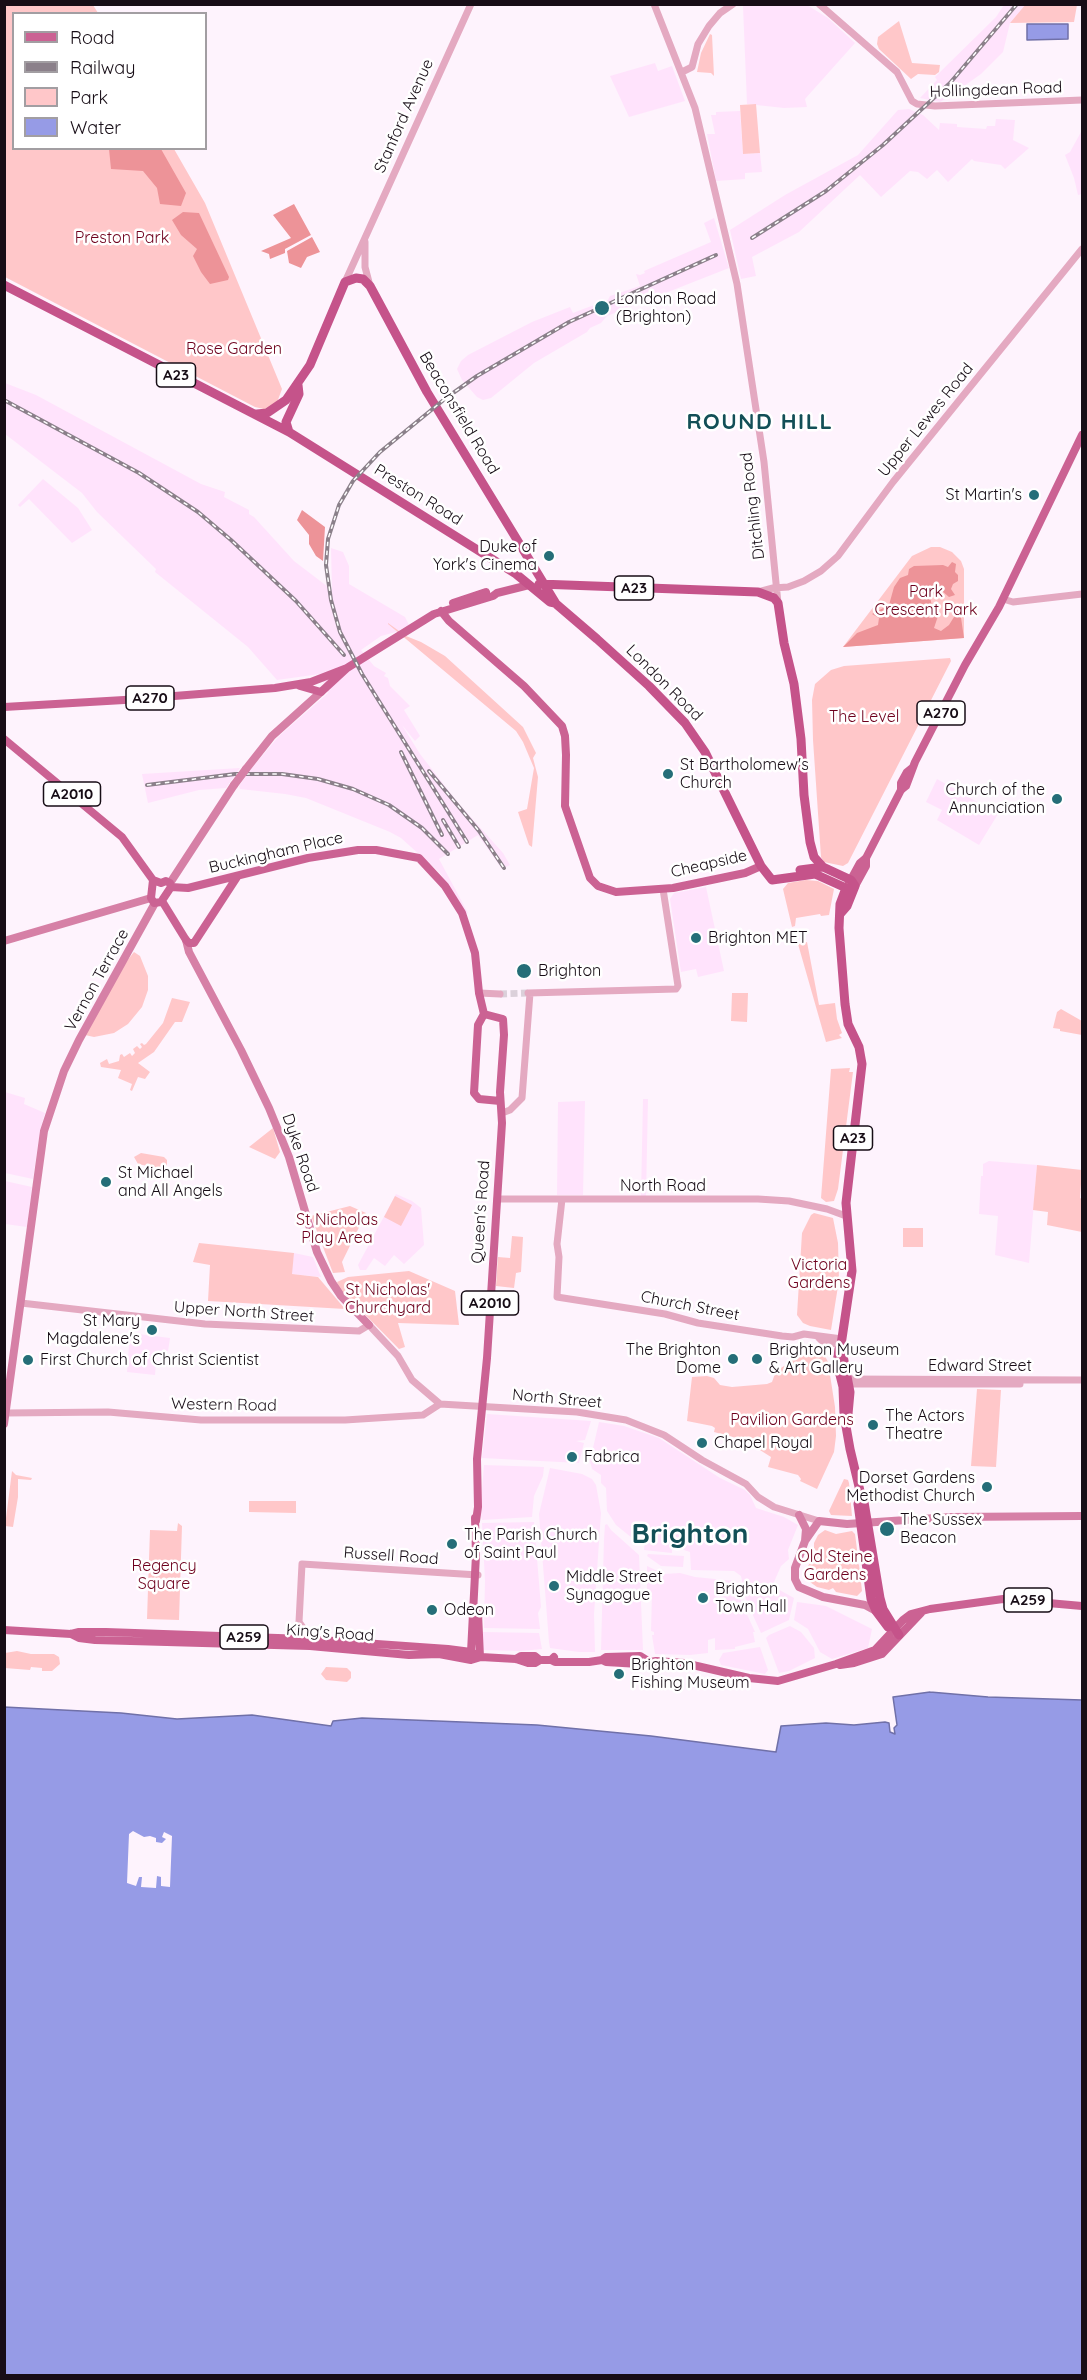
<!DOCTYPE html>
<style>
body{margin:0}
#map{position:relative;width:1087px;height:2380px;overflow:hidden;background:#fef3fd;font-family:Quicksand,sans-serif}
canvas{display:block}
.frame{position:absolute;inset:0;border:6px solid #170d16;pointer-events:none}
.legend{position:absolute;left:12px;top:12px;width:195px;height:138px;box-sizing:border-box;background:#fff;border:2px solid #a29ea2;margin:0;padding:8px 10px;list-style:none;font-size:18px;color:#170d16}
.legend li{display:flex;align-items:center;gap:12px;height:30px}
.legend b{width:30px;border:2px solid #a29ea2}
</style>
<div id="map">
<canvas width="1087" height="2380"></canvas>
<div class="frame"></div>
<ul class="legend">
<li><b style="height:8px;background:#cb6293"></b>Road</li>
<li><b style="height:8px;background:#8b808a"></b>Railway</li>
<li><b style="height:16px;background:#ffc7c9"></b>Park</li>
<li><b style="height:16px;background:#969be6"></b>Water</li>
</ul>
</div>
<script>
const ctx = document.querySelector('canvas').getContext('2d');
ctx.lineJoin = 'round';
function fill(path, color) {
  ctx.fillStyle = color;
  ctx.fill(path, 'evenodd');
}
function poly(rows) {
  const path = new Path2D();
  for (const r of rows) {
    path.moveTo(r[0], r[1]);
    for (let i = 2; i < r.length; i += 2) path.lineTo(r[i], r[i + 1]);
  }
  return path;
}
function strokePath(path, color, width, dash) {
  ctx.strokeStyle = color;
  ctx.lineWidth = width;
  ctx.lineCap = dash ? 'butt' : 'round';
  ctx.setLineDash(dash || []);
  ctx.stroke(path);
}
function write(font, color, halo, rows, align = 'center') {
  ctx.font = font + ' Quicksand,sans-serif';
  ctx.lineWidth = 5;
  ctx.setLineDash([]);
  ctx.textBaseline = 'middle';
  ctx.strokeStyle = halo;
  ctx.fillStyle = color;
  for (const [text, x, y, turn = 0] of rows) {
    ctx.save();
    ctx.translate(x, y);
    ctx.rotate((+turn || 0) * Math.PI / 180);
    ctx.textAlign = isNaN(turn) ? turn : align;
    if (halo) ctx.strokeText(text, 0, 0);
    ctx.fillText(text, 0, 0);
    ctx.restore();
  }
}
const built = poly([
 [746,4,807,5,828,18,855,43,805,99,807,107,784,108,747,104,743,6],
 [1004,5,1026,5,1010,23,1003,52,981,74,947,98,940,102,920,98,937,80,935,77,996,17],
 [655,63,658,71,672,66,685,101,629,117,610,76],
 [909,109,923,115,939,130,940,123,957,124,957,127,986,129,987,126,995,126,996,119,1015,120,1013,140,1029,148,1005,169,1001,165,974,161,972,159,948,182,937,170,927,179,918,172,910,171,881,197,860,175,799,232,752,257,756,276,741,279,730,230,785,195,858,155,898,110],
 [740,111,743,154,760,153,762,172,745,173,745,179,716,181,707,134,715,134,711,115,716,115,716,112],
 [1081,132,1082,194,1078,195,1074,178,1065,155,1070,152],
 [714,218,729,268,607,316,601,323,590,328,587,332,534,363,491,398,483,400,477,397,462,380,457,369,461,361,468,355,532,322,570,307,573,313,586,308,608,300,610,296,640,286,636,274,640,275,645,273,644,271,711,242,704,223],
 [5,383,36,395,201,484,225,492,224,497,249,510,249,514,254,517,294,561,332,590,331,548,343,552,349,566,349,584,405,617,409,625,396,632,381,636,361,650,374,666,386,673,384,676,388,678,390,686,410,706,404,710,420,736,415,741,402,725,420,754,459,804,503,853,510,865,502,869,478,835,439,859,468,913,466,914,440,873,401,838,390,832,306,798,285,794,240,789,239,786,250,770,279,736,328,693,320,674,277,680,248,647,155,572,156,569,97,512,82,493,5,434],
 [43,479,78,508,92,530,72,543,29,499,20,507,18,505],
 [240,768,226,788,199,790,148,803,142,774],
 [937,779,998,814,979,845,937,820,942,810,926,802],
 [706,887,724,971,698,977,696,969,681,972,670,899,674,893],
 [5,1092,25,1098,24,1104,45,1113,40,1131,33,1179,5,1173],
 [643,1099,648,1099,646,1196,641,1196],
 [585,1101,583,1195,557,1195,558,1102],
 [989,1161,1037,1165,1029,1263,995,1255,998,1216,979,1214,981,1176,983,1176,983,1164],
 [5,1181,32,1187,27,1227,5,1224],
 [396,1194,412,1201,421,1208,424,1245,404,1264,394,1255,385,1266,374,1258,366,1270,360,1270,358,1265],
 [294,1253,313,1257,321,1277,291,1274],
 [130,1333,170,1338,168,1351,157,1351,155,1375,127,1372],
 [487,1414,591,1421,585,1440,576,1441,584,1443,579,1463,482,1458],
 [599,1422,624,1426,659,1438,720,1478,745,1490,750,1495,756,1508,784,1517,798,1525,788,1550,789,1559,781,1566,774,1582,774,1587,794,1598,789,1620,761,1633,746,1600,741,1576,734,1571,691,1570,690,1552,684,1550,683,1547,679,1550,672,1550,672,1553,644,1550,645,1538,640,1538,637,1542,616,1525,607,1511,606,1488,601,1483,601,1475,592,1469,590,1461],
 [484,1465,544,1467,543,1476,534,1496,532,1517,482,1520,480,1514],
 [550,1468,582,1474,592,1479,596,1485,601,1513,594,1614,595,1652,579,1652,550,1648,549,1642,539,1514],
 [534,1522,541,1607,538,1613,540,1629,484,1628,485,1581,482,1523],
 [607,1524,611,1530,639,1555,643,1650,601,1650,604,1539,605,1525],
 [648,1554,684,1556,683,1567,661,1566,647,1556],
 [647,1566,664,1574,680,1573,695,1577,735,1581,741,1601,755,1632,753,1632,755,1642,735,1647,735,1649,715,1650,715,1638,708,1640,708,1653,690,1655,655,1654,652,1635,654,1635,654,1632,651,1631,652,1593,647,1592],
 [797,1602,826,1606,872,1629,868,1648,832,1659,820,1652,808,1629,794,1620],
 [790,1626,801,1632,814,1648,815,1658,789,1671,779,1673,766,1638,769,1635],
 [483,1632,539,1633,542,1649,521,1651,482,1650],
 [760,1647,768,1670,765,1674,721,1665,719,1660,723,1653]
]);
const green = poly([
 [1026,4,1077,4,1077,5,1074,22,1010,23],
 [4,5,93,5,98,13,14,14,14,148,174,149,205,203,282,389,276,405,268,410,255,407,5,277],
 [899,21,912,63,940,65,939,72,935,75,918,74,911,79,879,49,877,44,878,37],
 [710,34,712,35,714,76,711,73,697,72,701,53],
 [756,104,760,153,743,154,740,105],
 [931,547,940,547,952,552,961,561,964,569,964,638,843,647,912,556],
 [388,623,406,636,421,642,445,656,523,727,536,753,533,758,538,777,532,847,529,845,518,812,527,809,534,768,523,742,516,731,388,624],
 [950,658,951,661,848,863,843,866,824,862,821,857,813,740,812,700,815,684,831,670,844,666],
 [806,880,818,881,834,889,829,915,821,916,820,914,796,918,795,926,792,927,783,889,788,883],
 [807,942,819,1005,835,1003,837,1019,842,1033,839,1035,842,1038,826,1042,798,944],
 [134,952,140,956,148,976,148,990,142,1007,128,1024,114,1033,94,1037,85,1035,126,962],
 [732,993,748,993,747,1022,731,1021],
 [172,998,190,1002,182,1022,175,1022,154,1052,138,1063,150,1072,145,1079,138,1077,132,1091,130,1090,132,1084,118,1078,121,1070,101,1067,100,1063,107,1059,109,1064,119,1061,120,1055,122,1054,124,1057,130,1053,132,1056,135,1053,133,1049,137,1046,140,1049,142,1047,140,1044,142,1043,144,1045,146,1044,163,1023],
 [1061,1009,1082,1021,1082,1035,1060,1031,1060,1029,1053,1028,1057,1012],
 [850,1068,849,1072,853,1072,838,1189,834,1201,826,1202,821,1198,831,1069],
 [273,1128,280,1152,275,1159,249,1147],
 [141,1153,164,1157,167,1160,167,1165,162,1169,138,1164,134,1157],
 [1037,1165,1082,1170,1080,1198,1082,1199,1082,1232,1047,1225,1048,1212,1033,1210],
 [395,1196,412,1205,401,1226,384,1217],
 [350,1206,366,1213,342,1262,345,1272,333,1273,311,1216],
 [814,1213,833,1218,838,1243,839,1280,831,1330,810,1326,803,1323,797,1315,802,1233,811,1215],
 [903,1228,923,1228,923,1247,903,1247],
 [512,1236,523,1237,521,1272,516,1273,514,1288,496,1286,498,1257,510,1258],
 [199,1243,294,1253,292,1274,318,1277,345,1309,208,1301,210,1265,193,1262],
 [409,1271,455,1291,459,1325,398,1323,405,1347,399,1349,339,1288,337,1282,348,1277],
 [803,1349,809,1350,809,1352,820,1352,825,1356,828,1362,835,1407,836,1436,834,1452,817,1489,800,1481,801,1479,798,1475,768,1467,771,1457,744,1440,714,1432,715,1428,712,1426,687,1421,692,1377,707,1376,714,1378,720,1385,732,1387,767,1384,772,1382,776,1371,789,1363,793,1356,800,1353],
 [977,1389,1001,1390,996,1467,971,1466],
 [12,1471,16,1475,32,1478,31,1480,18,1479,18,1497,13,1527,5,1526],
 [844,1479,848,1480,849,1483,852,1516,831,1515,829,1511],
 [249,1501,296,1501,296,1513,249,1512],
 [178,1523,182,1526,179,1620,147,1619,150,1530,177,1531],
 [825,1530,836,1534,852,1531,855,1534,858,1557,856,1561,859,1565,862,1591,857,1596,836,1592,833,1588,829,1590,817,1587,807,1580,806,1569,817,1552,814,1548,814,1543,818,1535],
 [17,1651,31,1654,54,1654,59,1657,60,1664,52,1671,42,1671,42,1668,31,1667,30,1670,5,1668,5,1653],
 [326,1667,347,1668,351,1672,351,1678,347,1682,326,1680,321,1674]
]);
const forest = poly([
 [109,149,161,149,186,193,181,206,160,204,157,188,143,171,111,169],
 [294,204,311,235,285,249,285,253,270,259,269,254,261,251,291,238,273,215],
 [183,212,199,213,229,277,228,280,210,284,201,272,193,256,197,249,181,235,172,220],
 [312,237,320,252,307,257,301,268,289,263,287,251],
 [302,510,325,527,323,561,316,556,309,544,309,535,297,520],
 [952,562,956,564,955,572,958,575,958,581,953,584,951,589,955,595,949,597,942,591,930,596,932,607,925,615,930,618,939,613,934,628,941,631,949,625,954,617,956,606,959,604,964,638,843,647,857,633,878,625,879,618,872,614,889,605,894,587,900,578,908,575,909,569,914,566,943,565,948,567]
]);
const water = poly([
 [1027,24,1068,24,1068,39,1027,40,1027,24],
 [930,1692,988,1697,1082,1700,1082,2375,5,2375,4,1707,121,1713,177,1719,252,1715,331,1726,333,1721,362,1718,537,1725,651,1736,776,1752,781,1726,826,1723,854,1725,885,1722,889,1723,890,1732,895,1734,894,1728,897,1725,893,1697,930,1692]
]);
const pier = poly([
 [133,1831,144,1837,150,1836,156,1838,156,1842,162,1843,166,1839,162,1837,164,1832,172,1836,170,1887,161,1886,161,1877,157,1876,156,1888,141,1887,142,1877,139,1877,136,1886,127,1883,129,1834]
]);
const tertiaryTunnel = poly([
 [500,994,528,993]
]);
const tertiary = poly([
 [654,4,695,108,737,284,764,462,778,603],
 [819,4,897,72,912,101,917,104,935,106,1082,100],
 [682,72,692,67,698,44,709,26,720,13,733,4],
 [365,242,365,267,370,286],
 [345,282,471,4],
 [758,592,773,588,788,587,804,581,821,571,838,556,893,482,1082,249],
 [1003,599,1013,602,1082,594],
 [479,993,500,994],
 [528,993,676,989,678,986,663,889],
 [502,1113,510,1110,522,1098,530,993],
 [497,1199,758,1199,789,1201,827,1209,846,1216],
 [562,1199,557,1244,559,1257,557,1297,665,1314,698,1323,782,1336,793,1337,804,1334,842,1339],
 [21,1303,205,1324,359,1331,369,1325,398,1356,412,1380,440,1404],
 [818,1337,822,1341,841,1345],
 [843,1379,1082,1380],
 [845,1384,1020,1384],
 [440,1404,577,1412,626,1420,664,1435,702,1460,746,1484,758,1497,774,1507,819,1521],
 [6,1413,108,1412,201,1420,345,1420,423,1415,440,1404],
 [299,1622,304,1629,306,1642],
 [299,1641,297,1626,299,1622,302,1564,478,1575]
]);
const secondary = poly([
 [246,769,272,736,321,692],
 [170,883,234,785],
 [186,940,189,952,241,1050,269,1108,289,1157,317,1252,331,1281,341,1296,369,1325],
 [4,941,151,898],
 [4,1424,44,1131,64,1071,79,1040,155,903],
 [799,1515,806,1529,805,1541],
 [876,1611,865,1605,823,1597,799,1587,795,1579,795,1568,805,1541,819,1521,847,1524,951,1517,1082,1516]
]);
const primary = poly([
 [453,603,486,592],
 [441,611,449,621,524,686,562,726,565,736,566,755,565,806,590,878,598,886,616,892,673,888,745,873,761,866],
 [300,686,321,692,347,668,434,614,493,596,497,593,529,585],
 [4,707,124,700,275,688,311,682,347,668],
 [4,739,122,837,153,880,151,898,154,903,161,902,171,887],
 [901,790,901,783,907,772,912,768],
 [153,880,161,883,166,881,170,883,171,887],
 [848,885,860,863,866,858,901,790,906,786,915,762,965,665,999,607,1082,435],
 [855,886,866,866,866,858],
 [171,887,188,888,308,858,358,850,376,850,419,858,445,886,462,913,475,953,479,993,484,1014],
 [162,901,186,940,189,943,194,943,237,877],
 [484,1014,478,1025,474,1093,479,1099,500,1101],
 [476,1521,478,1507,477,1459,487,1358,502,1123,500,1092,504,1035,503,1019,484,1014],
 [478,1613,480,1657],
 [4,1630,71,1634,79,1632,106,1632,306,1639,448,1649,471,1652,481,1657],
 [71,1634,79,1638,95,1640,310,1646,409,1655,439,1654,471,1660,481,1657,516,1659,528,1663,535,1663,540,1660,551,1660,554,1657],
 [471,1652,476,1555,475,1518],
 [516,1659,521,1656,535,1656,540,1660],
 [603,1659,606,1657,640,1656,648,1661],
 [551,1660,555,1662,589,1662,602,1660,606,1662,639,1664,656,1661,684,1663,749,1678,778,1681,836,1664,875,1650,903,1620,911,1614,930,1609,1003,1599,1082,1606],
 [840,1665,854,1663,882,1654,921,1613]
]);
const trunk = poly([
 [4,285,289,432,516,574,550,602,555,603,597,639,649,686,685,723,705,752,761,866,772,880,815,874,846,888,840,904,839,928,845,1004,848,1024,859,1047,862,1064,846,1203,852,1271,841,1345,850,1392,847,1425],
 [257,414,267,413,286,400,310,365,345,282,356,278,363,279,370,286,427,392,555,602],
 [289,432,286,422,299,394,298,385],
 [539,584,758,592,774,598,778,603,784,643,794,684,801,739,804,795,810,842,814,857,823,867],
 [800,870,823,867,851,880,855,886,847,906,840,914],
 [839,1349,837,1363,843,1387,844,1415,850,1449,861,1495,864,1502,880,1598,883,1609,899,1635],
 [861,1495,858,1504,871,1599,876,1611,888,1627]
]);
const rail = poly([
 [752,238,826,191,883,145,950,83,1017,4],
 [4,400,139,473,198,512,231,540,296,601,344,655],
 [401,752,442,835],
 [429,771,479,831,504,868],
 [147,785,235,774,282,774,318,779,353,789,389,805,422,828,448,854],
 [443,820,459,847],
 [467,842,362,674,340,632,331,600,326,565,328,539,339,505,353,481,380,452,446,398,477,376,569,322,716,255]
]);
const secondaryBridge = poly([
 [234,785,246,769]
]);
const markers = [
 [602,308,8,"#256e78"],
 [1034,495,6,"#256e78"],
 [549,556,6,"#256e78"],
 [668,774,6,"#256e78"],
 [1057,799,6,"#256e78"],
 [696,938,6,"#256e78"],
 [524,971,8,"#256e78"],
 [106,1182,6,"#256e78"],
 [152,1330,6,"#256e78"],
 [733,1359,6,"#256e78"],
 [757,1359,6,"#256e78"],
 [28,1360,6,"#256e78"],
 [873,1425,6,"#256e78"],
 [702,1443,6,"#256e78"],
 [572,1457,6,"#256e78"],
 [987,1487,6,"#256e78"],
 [887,1529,8,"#256e78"],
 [452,1544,6,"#256e78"],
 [554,1586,6,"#256e78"],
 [703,1598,6,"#256e78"],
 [432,1610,6,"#256e78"],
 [619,1674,6,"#256e78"]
];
const shields = [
 [176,375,39],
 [634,588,39],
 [150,698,48],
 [941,713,48],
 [72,794,57],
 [853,1138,39],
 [490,1303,57],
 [1028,1600,48],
 [244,1637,48]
];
const shieldNames = [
 ["A23",176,375],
 ["A23",634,588],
 ["A270",150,698],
 ["A270",941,713],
 ["A2010",72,794],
 ["A23",853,1138],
 ["A2010",490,1303],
 ["A259",1028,1600],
 ["A259",244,1637]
];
const streetNames = [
 ["Hollingdean Road",996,90,-2],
 ["Stanford Avenue",404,116,-66],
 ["Beaconsfield Road",459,413,59],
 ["Upper Lewes Road",926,420,-51],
 ["Preston Road",418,495,32],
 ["Ditchling Road",753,506,-97],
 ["London Road",664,683,45],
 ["Buckingham Place",276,853,-13],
 ["Cheapside",709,864,-13],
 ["Vernon Terrace",97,980,-61],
 ["Dyke Road",300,1153,71],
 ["North Road",663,1186],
 ["Queen's Road",481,1212,-86],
 ["Church Street",690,1306,11],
 ["Upper North Street",244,1312,4],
 ["Edward Street",980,1366],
 ["North Street",557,1399,5],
 ["Western Road",224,1405,1],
 ["Russell Road",391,1556,4],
 ["King's Road",330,1633,4]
];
const parkNames = [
 ["Preston Park",122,238],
 ["Rose Garden",234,349],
 ["Park",926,592],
 ["Crescent Park",926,610],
 ["The Level",864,717],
 ["St Nicholas",337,1220],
 ["Play Area",337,1238],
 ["Victoria",819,1265],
 ["Gardens",819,1283],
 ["St Nicholas'",388,1290],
 ["Churchyard",388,1308],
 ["Pavilion Gardens",792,1420],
 ["Old Steine",835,1557],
 ["Gardens",835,1575],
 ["Regency",164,1566],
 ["Square",164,1584]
];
const poiNames = [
 ["London Road",616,299],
 ["(Brighton)",616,317],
 ["St Martin's",1022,495,"right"],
 ["Duke of",537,547,"right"],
 ["York's Cinema",537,565,"right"],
 ["St Bartholomew's",680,765],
 ["Church",680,783],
 ["Church of the",1045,790,"right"],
 ["Annunciation",1045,808,"right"],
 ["Brighton MET",708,938],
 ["Brighton",538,971],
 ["St Michael",118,1173],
 ["and All Angels",118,1191],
 ["St Mary",140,1321,"right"],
 ["Magdalene's",140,1339,"right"],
 ["The Brighton",721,1350,"right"],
 ["Dome",721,1368,"right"],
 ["Brighton Museum",769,1350],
 ["& Art Gallery",769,1368],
 ["First Church of Christ Scientist",40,1360],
 ["The Actors",885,1416],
 ["Theatre",885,1434],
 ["Chapel Royal",714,1443],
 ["Fabrica",584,1457],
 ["Dorset Gardens",975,1478,"right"],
 ["Methodist Church",975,1496,"right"],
 ["The Sussex",900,1520],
 ["Beacon",900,1538],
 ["The Parish Church",464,1535],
 ["of Saint Paul",464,1553],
 ["Middle Street",566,1577],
 ["Synagogue",566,1595],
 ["Brighton",715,1589],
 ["Town Hall",715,1607],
 ["Odeon",444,1610],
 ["Brighton",631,1665],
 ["Fishing Museum",631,1683]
];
const districtNames = [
 ["ROUND HILL",760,422]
];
const townNames = [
 ["Brighton",690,1535]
];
fill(built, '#ffe3fc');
fill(green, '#ffc7c9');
fill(forest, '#ed9398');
fill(water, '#969be6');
strokePath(water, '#7070a8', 1.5);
fill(pier, '#fef3fd');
strokePath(tertiaryTunnel, '#dbd0da', 7, [7, 3.5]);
strokePath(tertiary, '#e4a9c1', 7);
strokePath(secondary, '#d680a6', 8);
strokePath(primary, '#cb6293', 8);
strokePath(trunk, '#c5538a', 9);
strokePath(rail, '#8b808a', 4);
strokePath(rail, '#fff', 1.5, [4.5]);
strokePath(secondaryBridge, '#d680a6', 8);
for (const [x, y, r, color] of markers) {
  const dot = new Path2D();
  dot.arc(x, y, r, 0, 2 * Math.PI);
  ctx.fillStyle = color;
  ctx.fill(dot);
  strokePath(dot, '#fff', 2);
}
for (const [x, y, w] of shields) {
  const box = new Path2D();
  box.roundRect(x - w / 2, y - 12, w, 24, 4.5);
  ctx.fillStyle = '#fff';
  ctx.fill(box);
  strokePath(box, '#170d16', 1.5);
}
write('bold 15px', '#170d16', null, shieldNames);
write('16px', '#170d16', '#fff', streetNames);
write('16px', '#6e001d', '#fff', parkNames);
write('16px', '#170d16', '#fff', poiNames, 'left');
ctx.letterSpacing = '1.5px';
write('bold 22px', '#134f57', '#fff', districtNames);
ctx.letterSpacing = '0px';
write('bold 28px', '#134f57', '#fff', townNames);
</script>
